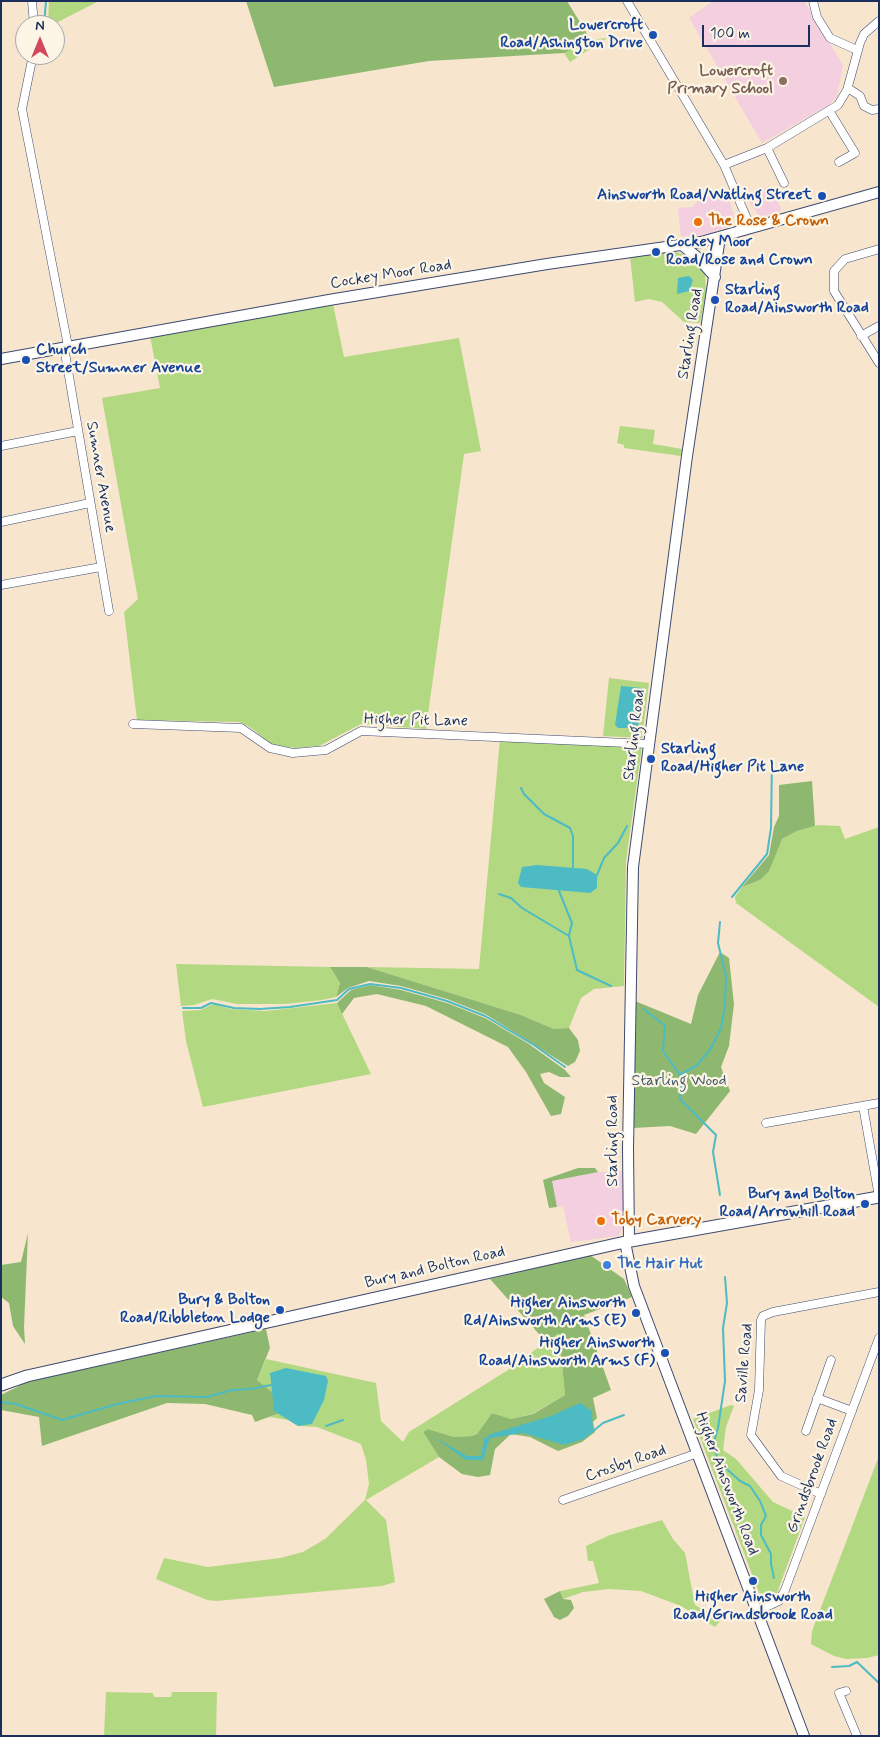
<!DOCTYPE html>
<style>
body{margin:0}
#map{position:relative;width:880px;height:1737px;overflow:hidden;background:#f7e5cd;font-family:Mynerve,sans-serif}
canvas{display:block}
.frame{position:absolute;inset:0;border:2px solid #1b2f5e;pointer-events:none}
.north{position:absolute;left:15px;top:15px;width:50px;height:50px;box-sizing:border-box;background:#fcf5e5;border:1px solid #a2a6af;border-radius:50%;rotate:0deg;font-size:14px;font-weight:700;line-height:20px;text-align:center;color:#1b2f5e}
.north::after{content:'';display:block;margin:auto;width:18px;height:22px;background:#d1495b;clip-path:polygon(50% 0,100% 100%,50% 72%,0 100%)}
.scale{position:absolute;left:702px;top:25px;width:108px;height:22px;box-sizing:border-box;border:2px solid #1b2f5e;border-top:0;padding-left:6px;font-size:15px;line-height:18px;white-space:nowrap;color:#1b2f5e;-webkit-text-stroke:4px #fcf5e5;paint-order:stroke}
</style>
<div id="map">
<canvas width="880" height="1737"></canvas>
<div class="frame"></div>
<div class="north">N</div>
<div class="scale">100 m</div>
</div>
<script>
const ctx = document.querySelector('canvas').getContext('2d');
ctx.lineJoin = 'round';
function fill(path, color) {
  ctx.fillStyle = color;
  ctx.fill(path, 'evenodd');
}
function poly(rows) {
  const path = new Path2D();
  for (const r of rows) {
    path.moveTo(r[0], r[1]);
    for (let i = 2; i < r.length; i += 2) path.lineTo(r[i], r[i + 1]);
  }
  return path;
}
function strokePath(path, color, width, dash) {
  ctx.strokeStyle = color;
  ctx.lineWidth = width;
  ctx.lineCap = dash ? 'butt' : 'round';
  ctx.setLineDash(dash || []);
  ctx.stroke(path);
}
function write(font, color, halo, rows, align = 'center') {
  ctx.font = font + ' Mynerve,sans-serif';
  ctx.lineWidth = 4.5;
  ctx.setLineDash([]);
  ctx.textBaseline = 'middle';
  ctx.strokeStyle = halo;
  ctx.fillStyle = color;
  for (const [text, x, y, turn = 0] of rows) {
    ctx.save();
    ctx.translate(x, y);
    ctx.rotate((+turn || 0) * Math.PI / 180);
    ctx.textAlign = isNaN(turn) ? turn : align;
    if (halo) ctx.strokeText(text, 0, 0);
    ctx.fillText(text, 0, 0);
    ctx.restore();
  }
}
const built = poly([
 [713,1,804,1,843,65,837,97,829,105,762,143,689,18],
 [769,186,781,208,781,211,760,217,747,199],
 [728,191,734,218,729,226,709,234,681,237,678,208,693,207,700,197],
 [623,1171,623,1228,618,1236,571,1242,563,1206,557,1207,551,1181,598,1172]
]);
const green = poly([
 [49,1,99,1,52,25,48,25],
 [576,16,591,40,607,38,570,62,552,35],
 [676,252,692,257,705,275,706,292,700,323,684,322,662,302,649,299,635,302,630,256],
 [333,304,344,357,459,338,481,451,464,454,426,729,361,724,319,746,297,748,272,745,250,727,239,722,137,720,124,612,138,599,102,398,160,388,150,336],
 [620,426,655,430,653,444,682,449,681,456,624,448,624,445,617,443],
 [609,678,649,683,642,738,603,736],
 [500,739,642,746,626,861,624,986,594,989,581,998,569,1028,554,1029,521,1015,367,967,479,969],
 [818,825,840,826,845,839,879,827,879,1007,736,903,735,897,742,887,760,880,782,839,797,831],
 [176,964,330,967,340,983,336,997,322,1000,285,1004,237,1004,212,999,194,1005,181,1006],
 [337,1003,371,1074,203,1107,186,1041,182,1011,201,1010,213,1004,231,1009,266,1011],
 [559,1332,565,1395,532,1414,511,1419,492,1413,477,1434,472,1436,454,1437,428,1429,423,1432,439,1457,366,1500,386,1520,395,1582,382,1586,216,1601,207,1600,156,1579,164,1558,208,1567,280,1558,303,1552,325,1539,365,1500,369,1484,366,1460,361,1444,317,1427,298,1426,288,1420,270,1417,283,1412,276,1395,257,1380,266,1359,376,1383,381,1421,403,1442,409,1432,508,1370],
 [731,1405,734,1406,726,1427,723,1450,736,1459,773,1502,805,1517,777,1593,768,1601,761,1598,693,1419],
 [879,1456,879,1655,867,1658,846,1659,834,1656,811,1644,812,1631],
 [662,1520,673,1539,685,1553,695,1605,721,1620,715,1627,681,1606,641,1591,609,1589,583,1592,563,1599,560,1591,599,1583,593,1561,588,1561,586,1546,610,1535],
 [106,1692,153,1693,154,1697,171,1697,172,1692,217,1692,216,1736,104,1736]
]);
const forest = poly([
 [246,1,567,1,590,39,564,53,429,61,274,87],
 [812,781,815,826,797,831,782,839,769,871,760,880,742,887,769,855,774,827,779,816,779,785],
 [720,952,729,958,734,1004,729,1046,721,1067,730,1091,696,1134,670,1126,633,1128,635,1001,691,1024,698,995],
 [330,967,367,967,521,1015,554,1029,569,1028,578,1040,580,1051,575,1062,568,1066,485,1014,447,999,401,986,369,981,348,988,336,997,340,983],
 [370,985,401,990,447,1003,485,1018,529,1044,565,1070,571,1077,560,1077,549,1072,540,1074,544,1083,565,1097,561,1114,551,1116,526,1072,508,1047,426,1006,377,994,354,998,342,1014,337,1003,351,990],
 [578,1168,595,1168,598,1172,552,1181,557,1207,549,1208,543,1180],
 [28,1233,24,1327,25,1344,13,1326,9,1303,1,1297,1,1265,21,1262],
 [590,1255,624,1279,632,1297,584,1315,611,1390,593,1398,597,1418,593,1422,595,1432,582,1442,558,1451,530,1437,511,1434,495,1449,490,1475,478,1477,462,1474,439,1457,423,1432,428,1429,454,1437,472,1436,477,1434,492,1413,511,1419,533,1414,565,1395,559,1333,546,1342,490,1279],
 [266,1329,270,1348,257,1380,276,1395,283,1412,255,1422,252,1415,205,1404,167,1403,42,1446,39,1417,1,1410,1,1395,27,1382],
 [560,1591,563,1599,571,1600,574,1608,568,1616,560,1620,554,1617,544,1599]
]);
const water = poly([
 [689,276,693,280,689,291,677,294,678,278],
 [621,686,642,688,638,728,618,728,615,725],
 [537,865,587,869,597,875,597,888,590,893,521,887,518,883,522,867],
 [286,1368,326,1376,328,1381,324,1400,312,1424,298,1426,274,1411,270,1373],
 [580,1403,592,1411,593,1432,584,1439,564,1445,523,1433,490,1438,483,1460,466,1460,434,1437,467,1456,481,1456,484,1439,491,1434,551,1416]
]);
const stream = poly([
 [44,25,46,1],
 [521,788,524,794,544,814,570,828,573,836,573,867],
 [597,875,604,858,618,843,627,826],
 [559,891,572,923,569,935],
 [499,894,511,898,522,908,569,936,577,970,611,986],
 [732,897,767,854,771,828,772,761],
 [183,1008,201,1008,211,1003,234,1008,260,1009,290,1007,337,1000,349,989,370,984,401,988,447,1001,485,1016,534,1045,565,1067],
 [644,1009,665,1026,663,1051,680,1075,680,1099,716,1135,713,1152,720,1195],
 [681,1074,696,1066,710,1050,721,1028,725,1005,726,976,718,943,720,922],
 [725,1277,727,1303,723,1328,725,1381,718,1428,713,1445,719,1462,740,1481,750,1486,760,1501,766,1516,761,1525,761,1535,771,1554,771,1564,774,1578],
 [1,1402,16,1404,62,1420,117,1404,156,1396,207,1397,232,1390,250,1389,271,1385],
 [326,1426,343,1420],
 [592,1432,603,1423,624,1415],
 [832,1667,849,1666,857,1662,879,1683]
]);
const minor = poly([
 [32,1,34,25],
 [627,1,724,165,751,228],
 [813,1,817,17,830,38,857,50],
 [33,55,22,109,68,346],
 [848,88,860,96,864,106,872,110,879,109],
 [830,112,855,153,839,162],
 [767,148,784,183],
 [724,165,767,148,838,105,847,90,860,43,864,34,879,21],
 [879,249,845,259,834,271,834,291,879,363],
 [861,336,879,326],
 [64,347,109,611],
 [1,446,78,431],
 [1,522,90,503],
 [1,585,101,567],
 [133,724,241,728,270,748,293,753,326,750,361,731,649,744],
 [863,1106,879,1197],
 [766,1123,879,1103],
 [817,1398,852,1411],
 [806,1431,831,1360],
 [821,1494,781,1476,751,1435,759,1390,761,1320,763,1316,773,1312,879,1292],
 [563,1500,698,1453],
 [758,1611,779,1601,785,1590,879,1338],
 [846,1691,839,1693,857,1736]
]);
const major = poly([
 [682,245,697,257,715,277],
 [1,359,329,300,547,264,701,242,879,192],
 [629,1241,628,1149,633,867,687,456,720,237],
 [625,1242,634,1286,804,1736]
]);
const highway = poly([
 [1,1385,27,1376,625,1242,879,1197]
]);
const markers = [
 [653,35,5,"#1a4fb4"],
 [783,81,5,"#8d6e63"],
 [822,196,5,"#1a4fb4"],
 [698,222,5,"#e8710a"],
 [656,252,5,"#1a4fb4"],
 [715,300,5,"#1a4fb4"],
 [26,360,5,"#1a4fb4"],
 [651,759,5,"#1a4fb4"],
 [865,1204,5,"#1a4fb4"],
 [601,1221,5,"#e8710a"],
 [607,1265,5,"#3f7fe0"],
 [280,1310,5,"#1a4fb4"],
 [636,1313,5,"#1a4fb4"],
 [665,1353,5,"#1a4fb4"],
 [753,1581,5,"#1a4fb4"]
];
const transitNames = [
 ["Lowercroft",643,26],
 ["Road/Ashington Drive",643,44],
 ["Ainsworth Road/Watling Street",812,196],
 ["Cockey Moor",666,243,"left"],
 ["Road/Rose and Crown",666,261,"left"],
 ["Starling",725,291,"left"],
 ["Road/Ainsworth Road",725,309,"left"],
 ["Church",36,351,"left"],
 ["Street/Sumner Avenue",36,369,"left"],
 ["Starling",661,750,"left"],
 ["Road/Higher Pit Lane",661,768,"left"],
 ["Bury and Bolton",855,1195],
 ["Road/Arrowhill Road",855,1213],
 ["Bury & Bolton",270,1301],
 ["Road/Ribbleton Lodge",270,1319],
 ["Higher Ainsworth",626,1304],
 ["Rd/Ainsworth Arms (E)",626,1322],
 ["Higher Ainsworth",655,1344],
 ["Road/Ainsworth Arms (F)",655,1362],
 ["Higher Ainsworth",753,1598,"center"],
 ["Road/Grindsbrook Road",753,1616,"center"]
];
const educationNames = [
 ["Lowercroft",773,72],
 ["Primary School",773,90]
];
const foodNames = [
 ["The Rose & Crown",708,222],
 ["Toby Carvery",611,1221]
];
const streetNames = [
 ["Cockey Moor Road",391,275,-9],
 ["Starling Road",691,334,-81],
 ["Sumner Avenue",100,477,80],
 ["Higher Pit Lane",416,721,1],
 ["Starling Road",635,735,-83],
 ["Starling Road",614,1141,-90],
 ["Bury and Bolton Road",435,1268,-13],
 ["Saville Road",745,1363,-85],
 ["Crosby Road",626,1464,-19],
 ["Grindsbrook Road",813,1476,-70],
 ["Higher Ainsworth Road",726,1484,69]
];
const parkNames = [
 ["Starling Wood",679,1082]
];
const shopNames = [
 ["The Hair Hut",617,1265]
];
fill(built, '#f3cfdf');
fill(green, '#b3d882');
fill(forest, '#8eb870');
fill(water, '#4dbbc3');
strokePath(stream, '#4dbbc3', 2);
strokePath(minor, '#3c4a6f', 9);
strokePath(major, '#3c4a6f', 12);
strokePath(highway, '#3c4a6f', 13);
strokePath(minor, '#fff', 8);
strokePath(major, '#fff', 10);
strokePath(highway, '#fff', 11);
for (const [x, y, r, color] of markers) {
  const dot = new Path2D();
  dot.arc(x, y, r, 0, 2 * Math.PI);
  ctx.fillStyle = color;
  ctx.fill(dot);
  strokePath(dot, '#fcf5e5', 2);
}
write('bold 16px', '#164399', '#fcf5e5', transitNames, 'right');
write('bold 16px', '#785e54', '#fcf5e5', educationNames, 'right');
write('bold 16px', '#c56008', '#fcf5e5', foodNames, 'left');
write('16px', '#1b2f5e', '#fcf5e5', streetNames);
write('16px', '#415967', '#fcf5e5', parkNames);
write('bold 16px', '#366cbe', '#fcf5e5', shopNames, 'left');
</script>
